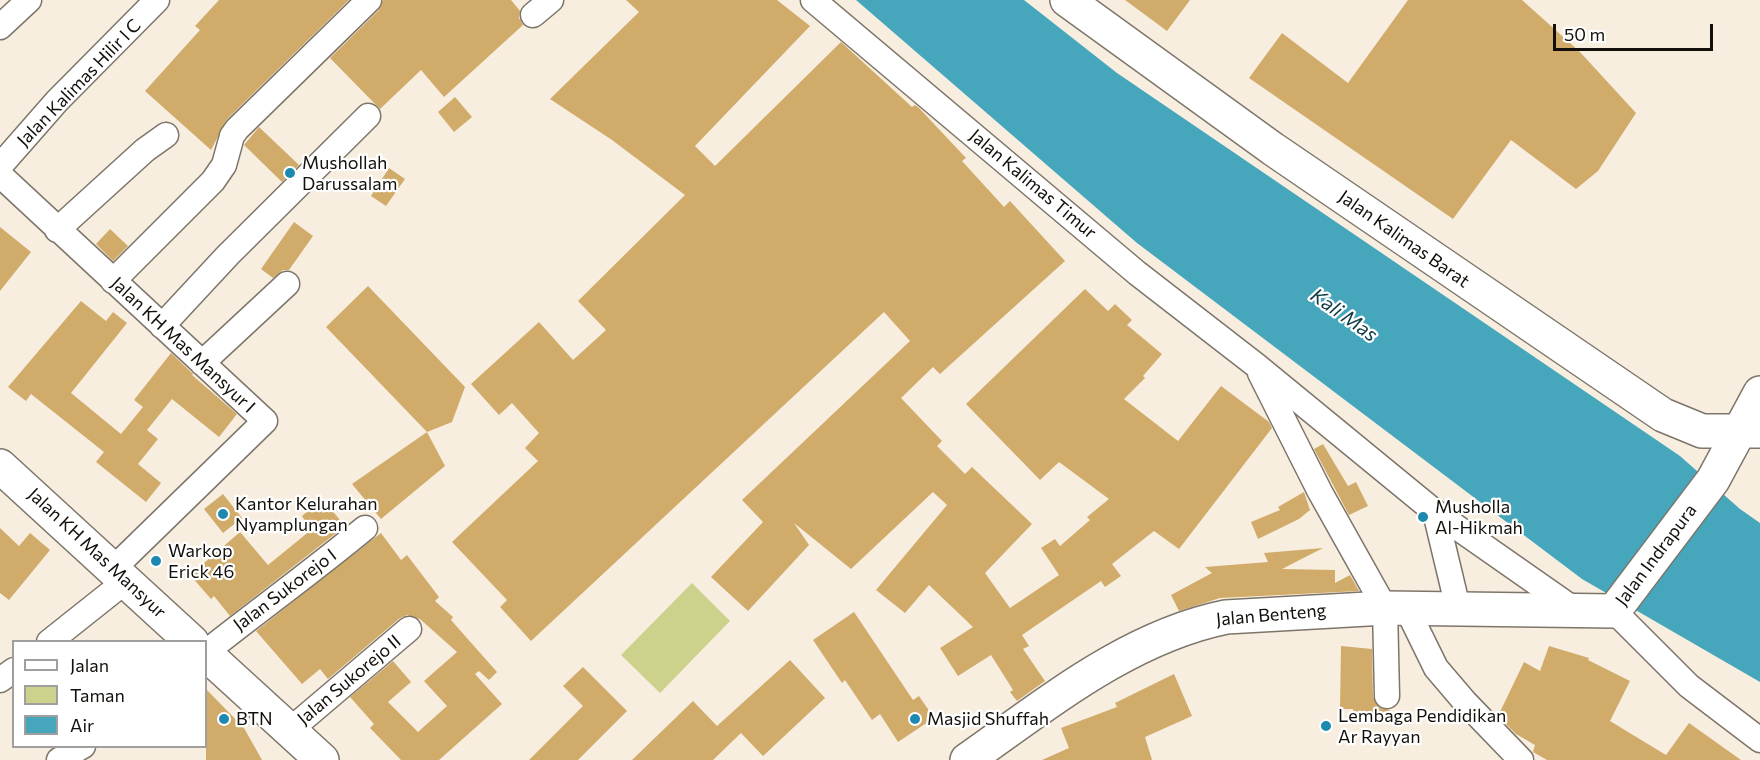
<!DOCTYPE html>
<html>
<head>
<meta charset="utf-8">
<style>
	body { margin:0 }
	#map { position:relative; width:1760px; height:760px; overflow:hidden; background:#f7eee0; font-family:Commissioner,sans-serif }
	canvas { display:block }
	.legend { position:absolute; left:12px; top:640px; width:195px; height:108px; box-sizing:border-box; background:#fff; border:2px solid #a19f9d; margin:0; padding:8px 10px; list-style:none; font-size:18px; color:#13100b }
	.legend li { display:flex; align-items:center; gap:12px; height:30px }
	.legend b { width:30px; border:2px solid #a19f9d }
	.scale { position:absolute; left:1553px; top:24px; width:160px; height:27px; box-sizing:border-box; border:3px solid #13100b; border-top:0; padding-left:8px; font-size:18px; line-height:21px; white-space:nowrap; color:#13100b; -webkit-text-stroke:4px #fff; paint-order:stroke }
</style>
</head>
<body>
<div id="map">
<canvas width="1760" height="760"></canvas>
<ul class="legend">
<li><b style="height:8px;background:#fff"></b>Jalan</li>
<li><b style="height:16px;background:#ccd28b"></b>Taman</li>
<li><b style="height:16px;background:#45a6bc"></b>Air</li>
</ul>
<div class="scale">50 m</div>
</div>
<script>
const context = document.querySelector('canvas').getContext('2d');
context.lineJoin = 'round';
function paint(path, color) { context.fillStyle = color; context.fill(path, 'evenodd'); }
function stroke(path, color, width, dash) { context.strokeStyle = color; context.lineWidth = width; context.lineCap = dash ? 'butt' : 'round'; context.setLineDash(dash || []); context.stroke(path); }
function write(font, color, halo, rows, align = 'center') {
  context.font = font + ' Commissioner,sans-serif'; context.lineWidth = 4.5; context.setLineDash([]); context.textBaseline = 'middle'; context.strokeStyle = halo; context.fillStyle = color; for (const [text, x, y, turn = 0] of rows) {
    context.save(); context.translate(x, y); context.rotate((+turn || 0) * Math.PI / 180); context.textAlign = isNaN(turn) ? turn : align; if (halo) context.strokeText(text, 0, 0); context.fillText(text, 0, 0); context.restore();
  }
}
const green = new Path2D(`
	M692 583 730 621 660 693 621 655Z`);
const water = new Path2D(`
	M856 0H1024L1117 73 1680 456 1740 509 1760 523V682L1582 579 1137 243Z`);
const building = new Path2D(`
	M219 0H349L227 119 211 150 145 91 200 30 195 26Z
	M383 0H511L520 11 519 18 523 25 444 97 421 70 380 109 330 58 379 10Z
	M626 0H777L810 26 695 146 715 166 841 42 912 107 915 105 919 108 966 158 962 161 1004 207 1010 201 1065 261 940 374 933 367 901 398 942 441 937 446 965 474 972 467 1032 524 985 573 1010 608 1059 575 1041 548 1055 539 1060 546 1090 520 1087 517 1109 499 1059 462 1040 480 966 404 1085 289 1108 311 1115 304 1132 320 1127 325 1162 354 1143 376 1145 378 1124 399 1178 441 1221 386 1269 422 1272 428 1179 549 1154 531 1112 564 1121 576 1105 587 1101 581 1022 635 1029 646 1023 649 1045 681 1017 701 1010 692 1013 690 991 655 958 676 940 648 973 627 929 585 905 613 876 590 947 505 933 492 851 569 794 523 809 545 748 611 711 577 763 522 742 500 910 341 884 312 531 641 500 607 507 600 452 542 538 461 525 448 539 433 512 403 499 415 471 384 539 322 573 360 606 330 578 301 685 195 612 140 550 99 639 12Z
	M1125 0H1190L1167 31Z
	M1408 0H1522L1580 52 1636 113 1598 171 1576 189 1511 140 1453 219 1249 78 1282 33 1348 83Z
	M455 97 472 117 454 132 438 112Z
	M259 127 299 165 282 182 244 145Z
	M389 168 405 179 386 206 371 196Z
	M294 222 313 236 289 270H283L273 278 261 269Z
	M0 227 31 252 0 291Z
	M110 229 128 246 113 261 96 244Z
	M368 286 465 387 452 422 427 432 326 327Z
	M81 301 106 321 113 312 127 323 71 393 121 434 143 407 134 400 171 353 193 374 192 375 237 414 219 437 172 399 147 430 158 439 138 464 161 483 146 502 96 462 104 452 31 394 26 401 8 387Z
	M427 432 445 466 381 519 352 484Z
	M1323 444 1348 486 1356 482 1368 506 1349 515 1314 449Z
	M1304 492 1310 510 1299 519 1258 539 1251 522 1280 510 1278 507Z
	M223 494 242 518 223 533 204 509Z
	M316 504 323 513 330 508 345 526 230 616 214 596 211 599 190 575 240 532 268 565 311 530 302 516Z
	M0 528 19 546 30 533 50 550 9 600 0 593Z
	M381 533 401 560 407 555 439 597 435 601 453 617 451 620 497 672 489 680 479 671 475 674 502 704 439 760H401L370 728 374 724 350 697 393 661 411 682 388 702 418 732 447 706 424 681 457 652 420 619 407 615 400 618 328 679 320 669 302 684 256 631Z
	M1323 548 1282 569 1335 570V583L1350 575 1359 591 1220 598 1179 611 1171 595 1212 573 1205 567 1268 562 1264 553Z
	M854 612 913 700 919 696 934 718 898 742 880 714 872 720 845 680 842 683 813 640Z
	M1341 646 1372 649 1373 697 1380 708 1390 710V719L1352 721 1353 709H1340Z
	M1549 646 1589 658 1588 660 1630 681 1610 721 1666 755 1689 723 1741 760H1547L1533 752 1535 745 1516 734 1498 716 1524 662 1540 671Z
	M790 660 825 698 763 756 741 733 713 760H632L693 701 717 726Z
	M583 667 627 711 578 760H529L583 706 563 686Z
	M1174 674 1192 716 1145 737 1152 760H1042L1069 748 1061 728 1117 707 1115 703Z
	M206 689 244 728 262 760H206Z`);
const street = new Path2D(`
	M813 0 1137 273 1257 366 1435 512 1578 612
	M533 15 551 0
	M0 27 29 0
	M0 166 57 101 157 0
	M0 175 265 421 114 568
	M57 230 145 150 166 135
	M113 281 213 181 224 165 232 136 237 129 369 0
	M162 326 228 255 368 116
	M202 363 287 284
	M1260 373 1320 492 1385 608 1387 696
	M1435 512 1458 608
	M1407 609 1436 668 1465 702 1521 760
	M1614 611 1689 686 1760 740
	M49 642 127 580
	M206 652C259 610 313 571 365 528
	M0 680 14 670
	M290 730 409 629
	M59 760 83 746`);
const secondary = new Path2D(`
	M1067 0 1273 149 1663 415 1702 431H1758
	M0 466 192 642
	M206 654 322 760
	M967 760C1047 704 1128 637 1226 617L1385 608 1614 611 1713 480 1760 393`);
const markers = [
	[290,173,6,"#1e89b0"],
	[223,514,6,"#1e89b0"],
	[1423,517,6,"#1e89b0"],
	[156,561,6,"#1e89b0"],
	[224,719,6,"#1e89b0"],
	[915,719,6,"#1e89b0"],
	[1326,726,6,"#1e89b0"]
];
const streetNames = [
	["Jalan Kalimas Hilir I C",79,83,-46],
	["Jalan Kalimas Timur",1033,184,40],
	["Jalan Kalimas Barat",1404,239,35],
	["Jalan KH Mas Mansyur I",183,345,43],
	["Jalan KH Mas Mansyur",97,553,43],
	["Jalan Indrapura",1656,555,-53],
	["Jalan Sukorejo I",285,590,-37],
	["Jalan Benteng",1271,615,-5],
	["Jalan Sukorejo II",349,680,-40]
];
const poiNames = [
	["Mushollah",302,163],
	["Darussalam",302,184],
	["Kantor Kelurahan",235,504],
	["Nyamplungan",235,525],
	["Musholla",1435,507],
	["Al-Hikmah",1435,528],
	["Warkop",168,551],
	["Erick 46",168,572],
	["Lembaga Pendidikan",1338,716],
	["Ar Rayyan",1338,737],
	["BTN",236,719],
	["Masjid Shuffah",927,719]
];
const waterNames = [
	["Kali Mas",1344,315,35]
];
paint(green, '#ccd28b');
paint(water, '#45a6bc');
paint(building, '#d1ab69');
stroke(street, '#7d7569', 27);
stroke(secondary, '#7d7569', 36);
stroke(street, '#fff', 24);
stroke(secondary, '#fff', 33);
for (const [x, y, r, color] of markers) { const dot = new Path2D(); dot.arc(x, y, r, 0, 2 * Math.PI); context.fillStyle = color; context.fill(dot); stroke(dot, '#fff', 2); }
write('18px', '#13100b', '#fff', streetNames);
write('18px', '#13100b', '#fff', poiNames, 'left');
write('italic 20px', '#0e3b45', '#fff', waterNames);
</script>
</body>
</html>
